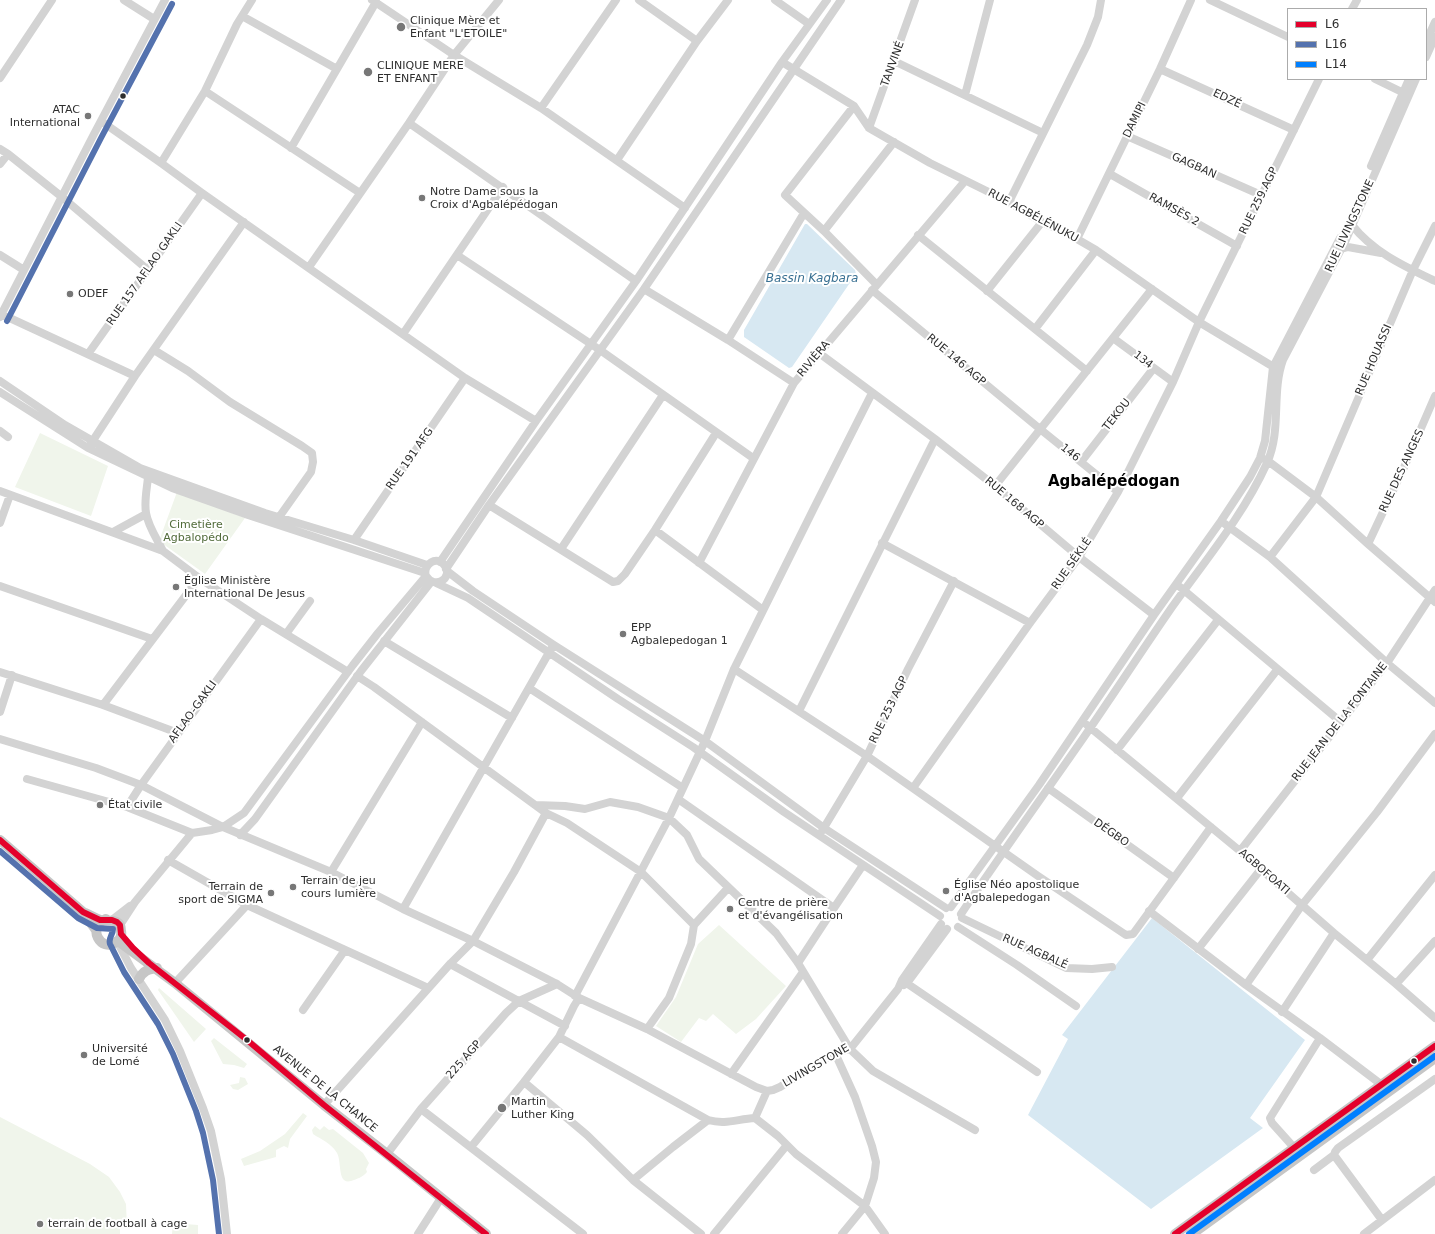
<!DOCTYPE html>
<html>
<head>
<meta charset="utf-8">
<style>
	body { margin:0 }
	#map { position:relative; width:1435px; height:1234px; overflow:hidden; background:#fff; font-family:"DejaVu Sans",sans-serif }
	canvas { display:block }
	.legend { position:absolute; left:1287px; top:8px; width:140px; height:72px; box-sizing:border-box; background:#fff; border:1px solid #ababab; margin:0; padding:5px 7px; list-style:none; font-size:12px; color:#2e2e2e }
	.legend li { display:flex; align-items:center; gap:8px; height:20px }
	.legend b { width:20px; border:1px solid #ababab }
</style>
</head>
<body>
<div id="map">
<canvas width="1435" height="1234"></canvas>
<ul class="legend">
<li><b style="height:5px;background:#e4002b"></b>L6</li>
<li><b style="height:5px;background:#5472ae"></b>L16</li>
<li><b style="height:5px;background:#007fff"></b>L14</li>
</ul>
</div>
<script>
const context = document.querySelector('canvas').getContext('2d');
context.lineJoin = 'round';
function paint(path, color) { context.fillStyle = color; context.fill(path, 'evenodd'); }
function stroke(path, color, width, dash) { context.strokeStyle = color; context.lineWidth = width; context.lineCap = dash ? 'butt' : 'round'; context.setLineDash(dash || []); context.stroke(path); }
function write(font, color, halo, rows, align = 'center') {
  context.font = font + ' "DejaVu Sans",sans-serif'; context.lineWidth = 4; context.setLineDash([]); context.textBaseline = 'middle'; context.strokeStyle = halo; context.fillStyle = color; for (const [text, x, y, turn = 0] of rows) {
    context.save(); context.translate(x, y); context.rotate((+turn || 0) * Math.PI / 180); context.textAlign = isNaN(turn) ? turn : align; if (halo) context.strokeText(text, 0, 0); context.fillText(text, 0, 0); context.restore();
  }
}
const green = new Path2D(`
	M40 433 108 466 91 516 15 487Z
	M177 492 245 518 205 574 159 541Z
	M719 925 786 986 756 1019 736 1034 713 1014 706 1021 699 1018 681 1042 656 1026 676 997 698 944Z
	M159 988 206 1029 194 1042 158 990Z
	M214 1038 247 1064 244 1068 234 1065 223 1064 211 1041Z
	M240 1077 245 1078 248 1084 238 1090 233 1089 230 1085 239 1083Z
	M303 1113 307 1116 290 1139 288 1148 284 1146 276 1150V1157L244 1166 241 1159 260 1151 285 1134Z
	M0 1117 90 1164 109 1177 120 1192 126 1204 127 1228H120V1234H0Z
	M315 1126 320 1130 324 1126 329 1130 333 1129 363 1153 369 1163 366 1169 367 1172C363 1177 357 1179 351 1181 337 1185 342 1162 337 1153 331 1143 322 1140 313 1134L312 1130Z
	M173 1223 198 1225V1234H172Z`);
const water = new Path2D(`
	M805 224H807L855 270 856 274 792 367 789 368 744 337V330Z
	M1152 918 1305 1040 1250 1118 1263 1128 1151 1209 1028 1115 1068 1039 1062 1035Z`);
const minor = new Path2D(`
	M124 0 154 19
	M372 0 454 55 541 108 685 208
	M639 0 697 41
	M775 0 809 24
	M1210 0 1288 37
	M1352 9 1357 0
	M242 16 337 69
	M1426 42 1435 22
	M1426 57 1435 37
	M894 61 1043 133
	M782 62 854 106 869 128 930 163 1009 202 1042 222 1077 239 1096 250 1199 322 1277 369
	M1160 69 1294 130
	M0 78 52 0
	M1375 79 1408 95
	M205 91 360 193
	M965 95 990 0
	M854 106 785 195 824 231 877 285
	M541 108 616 0
	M101 121 161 163 202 193 465 378 536 421
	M409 123 636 281
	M869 128 915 0
	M1127 136 1261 195
	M291 148 376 2
	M0 149 8 154 62 197 148 270
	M617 160 697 41 728 0
	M161 163 205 91 237 24 252 0
	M0 164 8 154
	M1371 166 1409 79
	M1110 174 1237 246
	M1009 202 1087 45 1098 17 1101 0
	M1352 225C1373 252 1404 266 1435 281
	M824 231 894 142
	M918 235 1087 371
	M1077 239 1160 69 1191 0
	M1341 249 1348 247 1381 253
	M0 255 24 270
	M457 255 600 350 753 458
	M309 267 409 123 454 55 499 0
	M644 289 728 340 794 383
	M872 290 1040 429 1118 492
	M987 291 1042 222
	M1 314 135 376
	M0 317 94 134 165 0
	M1035 329 1096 250
	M403 334 503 187
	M1113 338 1173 382
	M728 340 804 213
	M154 350 188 371 230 402 302 446 312 453 313 462 311 472 277 520
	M819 353 935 439 995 486 1079 557 1154 615
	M88 354 202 193
	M0 381 65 425 140 468 265 513 354 540 427 565
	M0 392 88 448 172 488 248 515 425 573
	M0 431 8 437
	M90 445 135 376 244 222
	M1264 459 1268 461 1316 497 1368 544 1435 602
	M1081 462 1153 369
	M148 477C147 489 144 501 146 513 148 526 157 539 163 551
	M995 486 1152 289
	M0 491 163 551 199 578 261 619 348 672
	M489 505 613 582 618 581 625 574 655 530 716 433
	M0 523 10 495
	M1225 524 1270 557 1387 663 1435 703
	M655 530 763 610
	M113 532 146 514
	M354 540 465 378
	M882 543 1030 623
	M1368 544 1406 463 1435 396
	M561 549 663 395
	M1270 557 1316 497 1413 270 1435 226
	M440 562 536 421 636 281 782 62 827 0
	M699 563 794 383 965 181
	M446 569 489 505 644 289 841 0
	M447 571 473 591 554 645 705 741 824 828 946 908
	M436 583 468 598 618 699 693 747 784 812 940 916
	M0 586 152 639
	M1180 587 1341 722
	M286 634 310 601
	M384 641 512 718
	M734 669 867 756 1038 876 1126 935 1133 934 1211 827
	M0 672 103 705 178 733
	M357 676 374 687 546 813 567 823 641 872 694 925
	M529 688 683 788
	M103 705 199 578
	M799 711 935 439
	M0 712 12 675
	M1087 725 1240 851 1334 933 1396 984 1435 1018
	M0 739 96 768 141 785 223 827 331 872 403 909 473 941 557 984 579 998 647 1029 756 1087 767 1091 773 1090 780 1087 835 1053 850 1049 898 989 902 980 941 924
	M1117 750 1218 620
	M27 779 127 807 192 833
	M913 788 1030 623 1079 557 1118 492 1173 382 1199 322 1319 79
	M1048 788 1174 878
	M1177 798 1277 670
	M678 799 834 908
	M535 805 565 806 585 809 610 802 638 807 669 818 687 835 699 859 776 933 798 963 850 1049 873 1071 975 1130
	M127 807 141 785 261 619
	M822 831 867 756 908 669 954 581
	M240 835 255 819 361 671 431 582
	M1240 851 1387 663 1435 590
	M168 860 247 905 428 988
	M331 872 422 722
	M951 907 1039 785 1154 615 1221 521 1250 477 1260 458 1265 441 1273 367 1340 238
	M403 909 551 649
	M1149 911 1246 985 1320 1038 1382 1085
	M961 914C1001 854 1043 796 1084 737 1113 695 1141 652 1170 610 1204 562 1243 516 1267 463 1282 430 1271 393 1283 360L1345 242 1416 79
	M962 918 1066 968 1092 969 1112 967
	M112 920 130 906
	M120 925 135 902 192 833 212 830 223 827 244 813 353 665 378 633 426 576C422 565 437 554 445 566 453 578 435 590 426 576
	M958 927 1017 965 1076 1006
	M117 941 131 968 165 1020 180 1051 203 1108 211 1131 221 1179 227 1234
	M1198 949 1261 869
	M1367 960 1435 875
	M798 963 834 908 863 865
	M450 964 565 1026
	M902 980 1037 1072
	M175 983 247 905
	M1396 984 1435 941
	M904 985 907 983 947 929
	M1246 985 1302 905 1377 812 1435 734
	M575 996 669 818 705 741 734 669 814 508 872 393
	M303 1010 345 950
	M1282 1012 1334 933
	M647 1029 669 998 691 944 694 925 728 888
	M559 1037 708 1120C726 1125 737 1119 755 1118L778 1136 796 1154 865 1206 885 1234
	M835 1053 855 1097 872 1146 876 1162 874 1178 865 1206 842 1234
	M731 1074 803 972
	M524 1082 587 1135 633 1180 701 1234
	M324 1105 450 964 473 941 514 872 546 813
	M421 1109 583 1234
	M755 1118 767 1091
	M471 1147 524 1082 559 1037 574 1006 579 998
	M1298 1152 1272 1123 1270 1118 1320 1038
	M387 1154 421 1109 506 1013 519 1001 557 984
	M1314 1170 1334 1155
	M633 1180 673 1147 708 1120
	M1382 1220 1334 1155 1335 1152 1338 1148 1435 1079
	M418 1234 441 1198
	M714 1234 787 1145
	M1364 1234 1435 1180`);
const major = new Path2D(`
	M0 840 83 912 96 930
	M85 913C90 915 95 918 100 920 108 922 121 917 121 931 122 936 120 940 116 942 101 953 86 927 106 919
	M118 941 175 983 324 1105 387 1154 486 1234
	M139 979C143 971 148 969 157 968
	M1175 1234 1435 1046
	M1192 1234 1435 1058`);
const bus1 = new Path2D(`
	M0 840 83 912 100 920H112L117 922 120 925 121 934
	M121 934 133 948 149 963 247 1040 324 1105 486 1234
	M1175 1234 1435 1046`);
const bus2 = new Path2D(`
	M7 321 101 138 172 4
	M0 851 78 918 97 928 113 929C113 935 108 938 110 944L124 972 158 1024 173 1054 196 1111 203 1133 213 1180 219 1234`);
const bus3 = new Path2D(`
	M1189 1234 1435 1056`);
const markers = [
	[401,27,5,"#777"],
	[368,72,5,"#777"],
	[123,96,3.5,"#2e2e2e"],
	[88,116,4,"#777"],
	[422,198,4,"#777"],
	[70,294,4,"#777"],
	[176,587,4,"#777"],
	[623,634,4,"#777"],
	[100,805,4,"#777"],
	[293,887,4,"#777"],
	[946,891,4,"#777"],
	[271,893,4,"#777"],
	[730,909,4,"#777"],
	[247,1040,3.5,"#2e2e2e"],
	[84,1055,4,"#777"],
	[1414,1061,3.5,"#2e2e2e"],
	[502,1108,5,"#777"],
	[40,1224,4,"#777"]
];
const poiNames = [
	["Clinique Mère et",410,21],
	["Enfant \"L'ETOILE\"",410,34],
	["CLINIQUE MERE",377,66],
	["ET ENFANT",377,79],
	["ATAC",80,110,"right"],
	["International",80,123,"right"],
	["Notre Dame sous la",430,192],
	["Croix d'Agbalépédogan",430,205],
	["ODEF",78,294],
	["Église Ministère",184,581],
	["International De Jesus",184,594],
	["EPP",631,628],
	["Agbalepedogan 1",631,641],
	["État civile",108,805],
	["Terrain de jeu",301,881],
	["cours lumière",301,894],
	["Église Néo apostolique",954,885],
	["d'Agbalepedogan",954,898],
	["Terrain de",263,887,"right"],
	["sport de SIGMA",263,900,"right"],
	["Centre de prière",738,903],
	["et d'évangélisation",738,916],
	["Université",92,1049],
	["de Lomé",92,1062],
	["Martin",511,1102],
	["Luther King",511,1115],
	["terrain de football à cage",48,1224]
];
const streetNames = [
	["TANVINÉ",893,64,-70],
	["EDZÉ",1227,99,25],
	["DAMIPI",1135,120,-64],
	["GAGBAN",1194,166,24],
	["RUE 259.AGP",1259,201,-64],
	["RAMSÈS 2",1174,210,29],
	["RUE AGBÉLÉNUKU",1033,216,28],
	["RUE LIVINGSTONE",1350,226,-65],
	["RUE 157 AFLAO GAKLI",145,274,-55],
	["RIVIÈRA",814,359,-50],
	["RUE 146 AGP",956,360,40],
	["134",1143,360,37],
	["RUE HOUASSI",1374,360,-67],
	["TEKOU",1117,415,-52],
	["146",1070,453,38],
	["RUE 191 AFG",410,459,-55],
	["RUE DES ANGES",1402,471,-65],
	["RUE 168 AGP",1014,503,40],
	["RUE SÉKLÉ",1072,564,-55],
	["RUE 253 AGP",889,710,-64],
	["AFLAO-GAKLI",193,712,-54],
	["RUE JEAN DE LA FONTAINE",1340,722,-52],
	["DÉGBO",1111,833,35],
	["AGBOFOATI",1264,872,41],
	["RUE AGBALÉ",1035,952,24],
	["225 AGP",464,1060,-49],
	["LIVINGSTONE",816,1066,-30],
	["AVENUE DE LA CHANCE",325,1089,39]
];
const parkNames = [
	["Cimetière",196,525],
	["Agbalopédo",196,538]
];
const waterNames = [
	["Bassin Kagbara",812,279]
];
const districtNames = [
	["Agbalépédogan",1114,482]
];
paint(green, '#f0f5eb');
paint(water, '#d7e8f2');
stroke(minor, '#d3d3d3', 8);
stroke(major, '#c6c6c6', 10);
stroke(bus1, '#e4002b', 6);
stroke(bus2, '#5472ae', 6);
stroke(bus3, '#007fff', 6);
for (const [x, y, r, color] of markers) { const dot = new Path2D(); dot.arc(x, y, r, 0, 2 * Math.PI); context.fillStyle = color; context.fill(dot); stroke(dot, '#fff', 1.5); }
write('11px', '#2e2e2e', '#fff', poiNames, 'left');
write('11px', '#2e2e2e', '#fff', streetNames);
write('11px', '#516b3a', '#fff', parkNames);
write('italic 12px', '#397092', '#fff', waterNames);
write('bold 15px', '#000', '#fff', districtNames);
</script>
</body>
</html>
